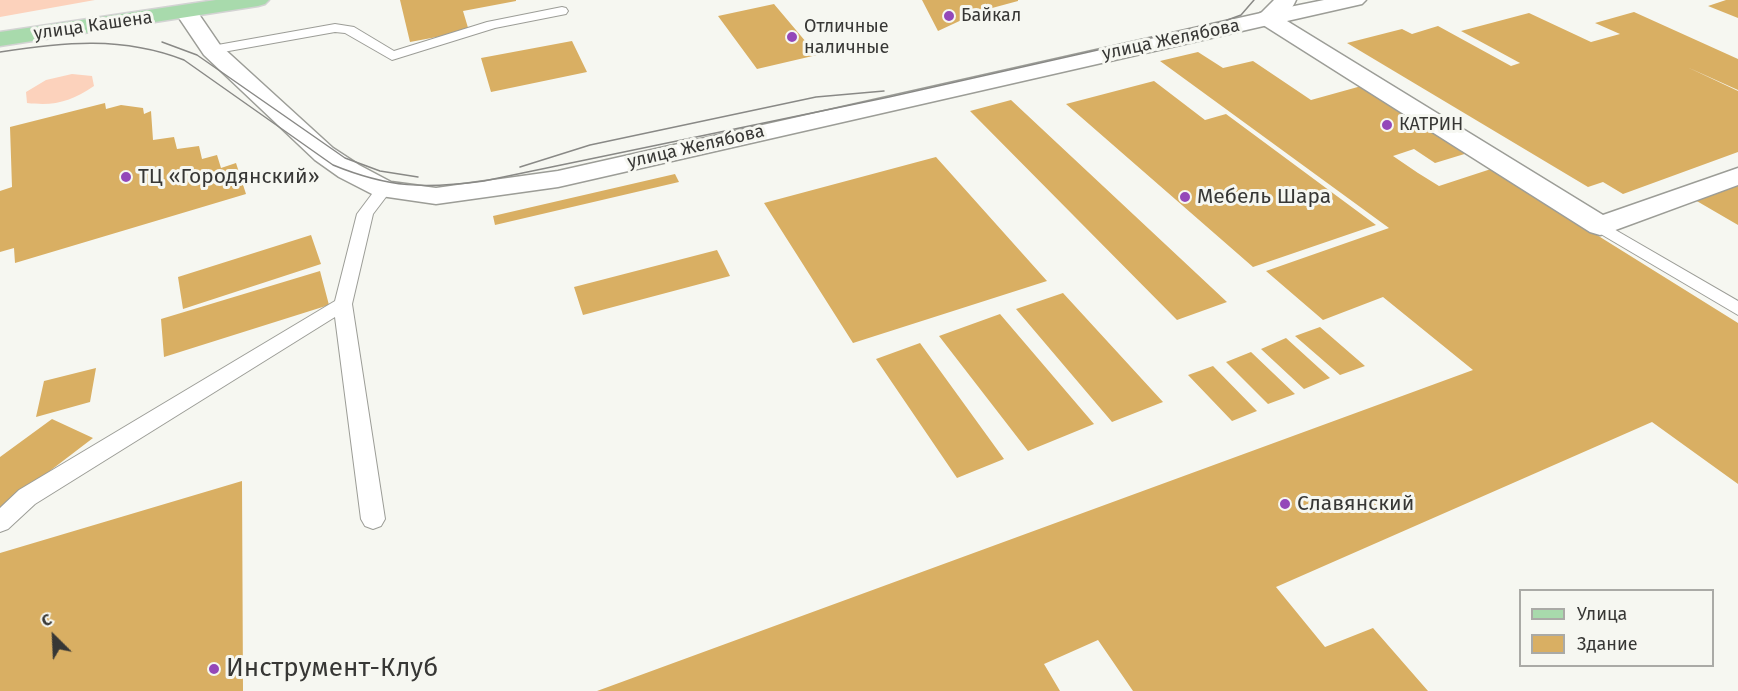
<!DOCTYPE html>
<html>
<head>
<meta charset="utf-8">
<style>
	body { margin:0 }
	#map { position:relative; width:1738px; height:691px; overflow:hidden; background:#f6f7f1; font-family:"Fira Sans",sans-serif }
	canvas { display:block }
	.legend { position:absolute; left:1519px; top:589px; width:195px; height:78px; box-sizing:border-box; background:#f6f7f1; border:2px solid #aaaaa6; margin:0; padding:8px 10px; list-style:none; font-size:18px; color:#373735 }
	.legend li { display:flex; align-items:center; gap:12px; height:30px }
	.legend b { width:30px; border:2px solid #aaaaa6 }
	.north { position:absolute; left:24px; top:607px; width:60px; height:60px; -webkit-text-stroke:4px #f6f7f1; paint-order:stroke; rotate:336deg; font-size:16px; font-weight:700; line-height:24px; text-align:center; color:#373735 }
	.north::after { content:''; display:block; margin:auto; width:21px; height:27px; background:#373735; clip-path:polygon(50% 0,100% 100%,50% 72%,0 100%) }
</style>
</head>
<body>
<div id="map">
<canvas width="1738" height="691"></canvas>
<ul class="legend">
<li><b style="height:8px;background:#a8daac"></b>Улица</li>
<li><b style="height:16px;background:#d9af63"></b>Здание</li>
</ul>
<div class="north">С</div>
</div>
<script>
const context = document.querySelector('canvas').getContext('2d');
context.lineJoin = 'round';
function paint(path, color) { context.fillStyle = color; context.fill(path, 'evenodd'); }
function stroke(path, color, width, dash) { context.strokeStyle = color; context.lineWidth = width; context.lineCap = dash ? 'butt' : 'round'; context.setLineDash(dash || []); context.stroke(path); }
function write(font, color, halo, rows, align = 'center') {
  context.font = font + ' "Fira Sans",sans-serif'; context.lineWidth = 6; context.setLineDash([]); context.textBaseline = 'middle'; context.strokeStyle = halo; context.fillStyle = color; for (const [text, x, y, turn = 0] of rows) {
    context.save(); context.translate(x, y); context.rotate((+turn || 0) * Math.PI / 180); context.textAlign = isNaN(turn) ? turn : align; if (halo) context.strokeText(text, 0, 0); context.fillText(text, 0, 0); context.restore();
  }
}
const green = new Path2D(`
	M0 0H95L0 17Z
	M72 74 92 76 94 86C70 102 55 106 27 103L26 92 46 80Z`);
const building = new Path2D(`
	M400 0H516V1L463 11 469 31 410 42Z
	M922 0H1018V1L981 11 938 31Z
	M1726 0H1738V18L1708 6Z
	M774 4 817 55 757 69 718 16Z
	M1634 12 1738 59V90L1687 67 1738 91V152L1623 194 1603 182 1588 187 1347 43 1402 29 1412 34 1438 26 1511 66 1520 63 1461 31 1529 13 1591 42 1620 34 1595 23Z
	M572 41 587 72 491 92 481 58Z
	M1198 52 1223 68 1253 61 1311 100 1365 85 1471 152 1435 163 1414 149 1393 156 1418 173 1439 186 1491 169 1738 323V484L1652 422 1276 587 1325 647 1373 628 1428 691H1133L1098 640 1044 664 1060 691H597L1473 370 1383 297 1323 320 1266 271 1389 228 1160 61Z
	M1154 81 1205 120 1226 114 1376 225 1253 267 1066 104Z
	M1011 100 1227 302 1177 320 970 111Z
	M105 103 106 109 121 105 143 108 144 114 151 111 153 140 174 137 177 149 199 146 202 159 217 155 221 168 236 163 246 194 15 263 14 248 0 252V191L12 187 10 127Z
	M936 157 1047 281 853 343 764 203Z
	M675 174 679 182 495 225 493 216Z
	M1738 185V225L1695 200Z
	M311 235 321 264 183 309 178 277Z
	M717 250 730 276 583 315 574 287Z
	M320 271 329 305 164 357 161 319Z
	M1063 293 1163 402 1112 422 1016 309Z
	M1000 314 1094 424 1028 451 939 336Z
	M1320 327 1365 366 1340 375 1295 336Z
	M1286 338 1330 378 1304 389 1261 349Z
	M920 343 1004 459 957 478 876 359Z
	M1251 352 1295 394 1268 404 1226 362Z
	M1213 366 1257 411 1232 421 1188 375Z
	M96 368 90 402 36 417 44 381Z
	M52 419 93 438 0 509V457Z
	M242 481 243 691H0V553Z`);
const lane = new Path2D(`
	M562 7 566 8 568 11 566 14 495 28 392 60 345 33 335 32 212 54 205 50 212 46 335 24 354 27 394 51 487 22Z
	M384 184 392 189 373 214 352 304 385 519 381 526 373 529 365 526 361 519 335 317 35 504 8 529 0 532V508L19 490 335 301 357 214 378 186Z
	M1600 221 1738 301V315L1594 230 1591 226 1594 222Z`);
const street = new Path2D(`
	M1324 0H1366L1362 4 1287 21 1603 215 1738 168V185L1610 232 1600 235 1590 232 1260 23 1257 18 1260 13Z`);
const secondary = new Path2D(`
	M1274 0H1296C1291 12 1281 21 1268 25L558 187 436 204 374 195 339 177 315 160 204 55 175 12 178 7 186 6 194 7 220 45 333 148 359 165 391 182 436 188 558 171 1261 13Z`);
const primary = new Path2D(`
	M216 0H269L265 4 258 6 0 46V32Z`);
const tram = new Path2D(`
	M162 42 197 55 345 158 380 171 418 177
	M0 52C63 42 123 36 184 60L333 165C389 188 425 189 484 181L889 97 1222 22 1241 15 1254 0
	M520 167 590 145 816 97 884 91`);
const markers = [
	[949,16,6,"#9448b9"],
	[792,37,6,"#9448b9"],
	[1387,125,6,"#9448b9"],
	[126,177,6,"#9448b9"],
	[1185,197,6,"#9448b9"],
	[1285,504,6,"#9448b9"],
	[214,669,6,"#9448b9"]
];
const farPoinames = [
	["Байкал",961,16],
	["Отличные",804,27],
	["наличные",804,48],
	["КАТРИН",1399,125]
];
const farStreetnames = [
	["улица Кашена",93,26,-8],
	["улица Желябова",1171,40,-12],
	["улица Желябова",696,147,-13]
];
const poiNames = [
	["ТЦ «Городянский»",138,177],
	["Мебель Шара",1197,197],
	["Славянский",1297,504]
];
const nearPoinames = [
	["Инструмент-Клуб",226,669]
];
paint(green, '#fcd2bc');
paint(building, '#d9af63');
stroke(lane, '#9c9d97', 2);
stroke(street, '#9c9d97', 3);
stroke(secondary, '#9c9d97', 3);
stroke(primary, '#d3d3d3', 3);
paint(lane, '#fff');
paint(street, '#fff');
paint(secondary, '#fff');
paint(primary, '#a8daac');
stroke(tram, '#898986', 1.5);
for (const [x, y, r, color] of markers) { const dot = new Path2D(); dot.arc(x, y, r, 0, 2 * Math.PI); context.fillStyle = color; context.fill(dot); stroke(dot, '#f6f7f1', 2); }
write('18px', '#373735', '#f6f7f1', farPoinames, 'left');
write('18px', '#373735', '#f6f7f1', farStreetnames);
write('21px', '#373735', '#f6f7f1', poiNames, 'left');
write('26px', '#373735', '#f6f7f1', nearPoinames, 'left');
</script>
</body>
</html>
